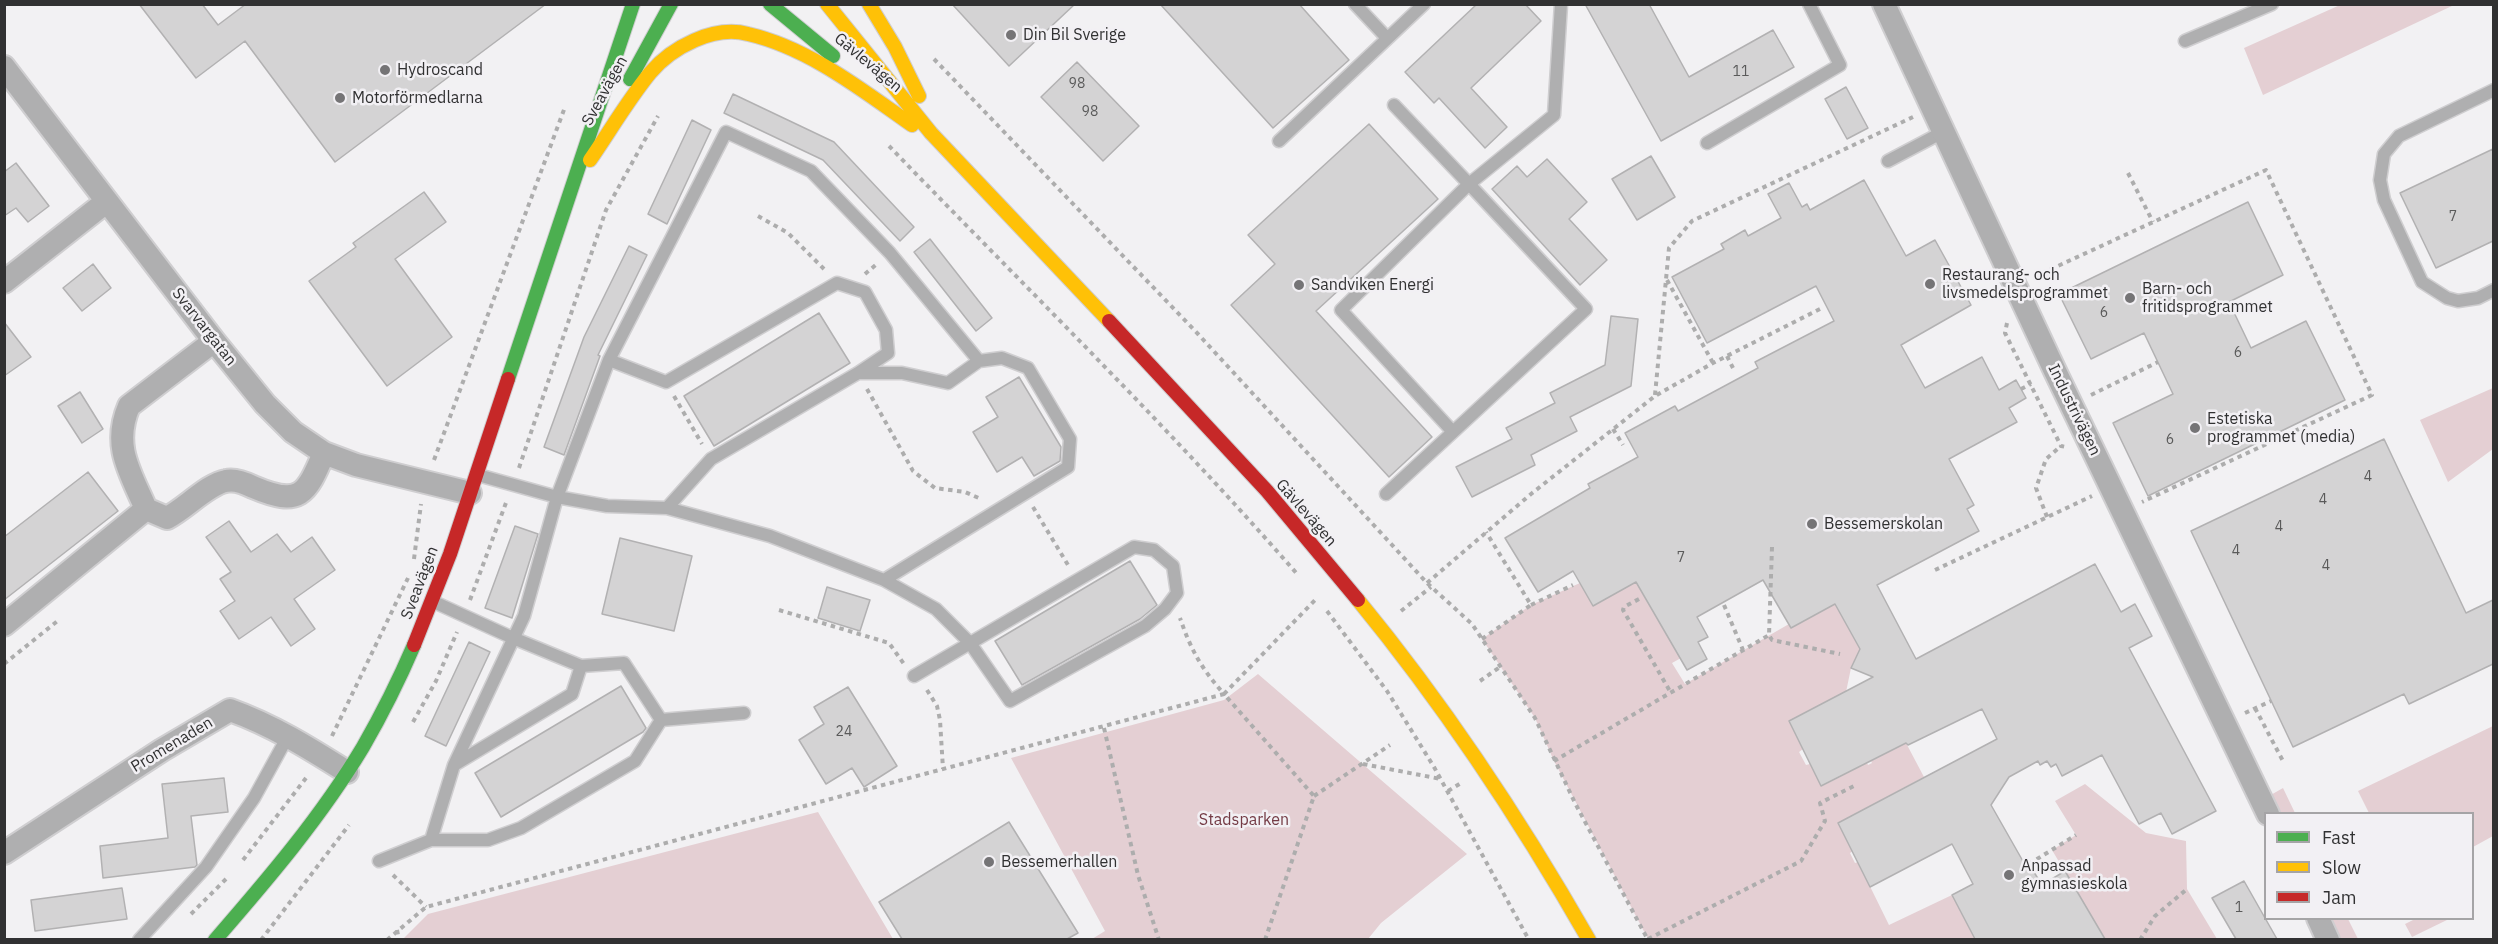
<!DOCTYPE html>
<html>
<head>
<meta charset="utf-8">
<style>
	body { margin:0 }
	#map { position:relative; width:2498px; height:944px; overflow:hidden; background:#f2f1f3; font-family:"IBM Plex Sans",sans-serif }
	canvas { display:block }
	.frame { position:absolute; inset:0; border:6px solid #313132; pointer-events:none }
	.legend { position:absolute; left:2264px; top:812px; width:210px; height:108px; box-sizing:border-box; background:#f2f0f4; border:2px solid #a5a4a6; margin:0; padding:8px 10px; list-style:none; font-size:18px; color:#313132 }
	.legend li { display:flex; align-items:center; gap:12px; height:30px }
	.legend b { width:30px; border:2px solid #a5a4a6 }
</style>
</head>
<body>
<div id="map">
<canvas width="2498" height="944"></canvas>
<div class="frame"></div>
<ul class="legend">
<li><b style="height:8px;background:#4caf50"></b>Fast</li>
<li><b style="height:8px;background:#ffc107"></b>Slow</li>
<li><b style="height:8px;background:#c62828"></b>Jam</li>
</ul>
</div>
<script>
const context = document.querySelector('canvas').getContext('2d');
context.lineJoin = 'round';
function paint(path, color) { context.fillStyle = color; context.fill(path, 'evenodd'); }
function stroke(path, color, width, dash) { context.strokeStyle = color; context.lineWidth = width; context.lineCap = dash ? 'butt' : 'round'; context.setLineDash(dash || []); context.stroke(path); }
function write(font, color, halo, rows, align = 'center') {
  context.font = font + ' "IBM Plex Sans",sans-serif'; context.lineWidth = 5; context.setLineDash([]); context.textBaseline = 'middle'; context.strokeStyle = halo; context.fillStyle = color; for (const [text, x, y, turn = 0] of rows) {
    context.save(); context.translate(x, y); context.rotate((+turn || 0) * Math.PI / 180); context.textAlign = isNaN(turn) ? turn : align; if (halo) context.strokeText(text, 0, 0); context.fillText(text, 0, 0); context.restore();
  }
}
const green = new Path2D(`
	M2340 5H2454L2263 95 2244 48Z
	M2493 388V449L2448 482 2420 420Z
	M1636 582 1681 658 1672 663 1685 684 1789 624 1835 604 1861 651 1851 668 1846 692 1803 749 1799 752 1806 765 1810 764 1822 786 1867 763 1868 765 1872 763 1871 761 1906 743 1924 777 1838 823 1853 851 1850 853 1855 863 1858 862 1889 925 1952 895 1975 939H1648L1554 761 1535 718 1482 639 1531 605 1580 583 1593 606Z
	M1258 674 1467 854 1381 923 1368 939H1092L1105 931 1011 758 1224 700Z
	M2493 726V836L2473 847 2472 814 2369 813 2358 791Z
	M2085 784 2146 833 2186 841 2187 889 2217 939H2105L2052 850 2076 835 2055 801Z
	M2283 788 2295 813H2268L2262 800Z
	M818 812 893 939H403L428 914Z
	M2318 919H2348L2358 939H2328Z
	M2415 919V918L2449 919 2412 937 2405 924Z`);
const building = new Path2D(`
	M139 4H202L218 25 246 4H546L335 162 245 41 196 78Z
	M952 4H1075L1009 66Z
	M1160 4H1299L1349 60 1273 128Z
	M1477 4H1525L1541 21 1471 88 1507 127 1485 148 1439 98 1434 103 1405 72Z
	M1585 4H1649L1689 77 1773 30 1794 67 1661 141Z
	M1077 62 1139 126 1103 161 1041 97Z
	M1846 87 1868 128 1847 139 1825 99Z
	M733 94 834 142 914 227 900 241 823 160 724 113Z
	M692 120 711 130 667 224 648 214Z
	M1369 124 1438 199 1316 311 1432 437 1389 477 1231 305 1275 264 1248 235Z
	M2493 149V241L2436 268 2400 193Z
	M1651 156 1675 197 1637 220 1612 179Z
	M1547 159 1587 202 1569 219 1607 260 1580 285 1492 189 1517 166 1527 177Z
	M16 163 49 206 28 222 16 208 4 216V172Z
	M1864 180 1906 256 1935 240 1971 305 1901 345 1925 388 1982 357 1999 390 2016 380 2026 398 2009 408 2017 422 1949 459 1974 505 1967 509 1979 531 1877 585 1916 659 2095 564 2121 612 2135 604 2152 636 2129 648 2216 811 2172 834 2161 813 2139 824 2102 755 2062 776 2056 764 2051 767 2047 761 2040 765 2038 761 2009 777 1991 805 2024 863 2027 861 2042 885 2065 871 2105 939H1975L1952 895 1973 884 1952 844 1870 887 1838 823 1997 739 1982 709 1908 745 1906 743 1821 786 1789 721 1873 677 1851 668 1860 649 1835 604 1791 628 1763 580 1697 617 1708 637 1698 642 1707 659 1687 670 1636 582 1593 606 1573 571 1538 592 1505 538 1590 488 1588 484 1638 457 1625 433 1675 406 1678 411 1758 368 1755 362 1834 321 1816 286 1707 343 1672 277 1724 249 1721 244 1745 230 1748 236 1781 218 1768 194 1789 183 1802 207 1807 204 1810 210Z
	M424 192 446 222 395 259 452 337 387 386 309 281 356 247 353 243Z
	M2248 202 2283 275 2229 302 2251 348 2306 321 2345 400 2148 496 2113 423 2173 394 2144 333 2091 359 2059 294Z
	M930 239 992 318 976 331 914 252Z
	M629 246 647 255 598 355 600 356 564 455 544 447 584 337Z
	M93 264 111 288 82 311 63 288Z
	M819 313 850 363 714 446 684 396Z
	M1611 316 1638 319 1631 386 1570 417 1577 431 1531 455 1535 465 1472 497 1456 467 1512 439 1506 428 1555 403 1550 393 1605 365Z
	M4 322 31 357 4 376Z
	M1019 377 1061 447 1060 461 1034 476 1022 457 997 472 973 432 998 417 986 397Z
	M80 392 103 429 82 443 58 406Z
	M2384 439 2466 613 2493 600V664L2409 704 2404 694 2293 747 2191 531Z
	M88 472 118 511 4 600V537Z
	M229 521 251 552 277 534 291 552 312 537 335 570 294 599 315 629 291 646 271 617 239 639 220 611 235 601 220 579 231 572 206 537Z
	M515 526 538 534 512 618 485 608Z
	M620 538 692 556 674 631 602 614Z
	M1130 561 1157 605 1140 619 1022 685 995 641Z
	M827 587 870 600 860 631 818 618Z
	M469 642 490 652 446 746 425 736Z
	M621 686 646 728 643 732 501 817 475 773Z
	M848 687 897 766 864 787 852 768 826 784 799 740 824 724 814 707Z
	M224 778 228 812 191 816 197 865 195 867 103 878 100 846 168 838 162 784Z
	M1009 822 1078 933 1067 939H902L879 902Z
	M2244 881 2265 918 2277 939H2236L2212 898Z
	M122 888 127 919 35 931 31 900Z`);
const path = new Path2D(`
	M934 59 1198 334 1427 583 1472 624 1535 718 1575 803 1648 940
	M889 146C1026 288 1168 426 1298 575
	M2128 173 2153 222
	M758 216 788 233 824 269
	M865 274 878 263
	M2034 277 2266 170 2372 395 2142 502
	M1667 280 1713 363
	M2007 323 2005 333 2061 446 2066 447
	M1727 356 1733 368
	M867 389 913 471 935 488 965 492 981 499
	M2021 389 2031 384
	M1655 395 1669 248 1692 221 1913 117
	M2091 395 2158 362
	M674 396 702 444
	M1613 429 1623 445
	M434 460 565 107
	M519 468 606 210 658 116
	M1033 507 1068 565
	M2047 517 2036 488 2046 459 2061 446
	M1772 547 1769 635 1772 640 1840 654
	M414 559 421 504
	M1935 570 2092 496
	M1427 583 1531 494 1655 396 1713 363 1822 308
	M1639 599 1624 607 1623 610 1671 693
	M470 600 507 500
	M1531 605 1573 585
	M1724 605 1743 650
	M779 610 889 643 904 664
	M1327 611 1387 691 1434 767 1529 940
	M1401 611 1431 587
	M1482 639 1531 605 1486 532
	M4 664 60 619
	M1480 681 1500 667
	M927 690 937 706 940 720 943 769
	M2255 708 2284 763
	M2245 713 2271 701
	M413 722 436 681 457 632
	M1104 728 1138 875 1159 940
	M332 736 408 578
	M1554 761 1769 635
	M1363 764 1441 779
	M1448 791 1461 783
	M1314 796 1390 745
	M243 860 306 778
	M2029 864 2076 835
	M393 875 426 907
	M191 914 228 877
	M397 930 399 940
	M1648 939 1801 861 1825 821 1820 803 1854 786
	M261 940 349 825
	M387 940 426 907 1224 694C1201 668 1191 650 1180 618
	M1265 940 1314 796 1224 694 1317 598
	M2140 940 2155 916 2187 889`);
const lane = new Path2D(`
	M1355 4 1387 38
	M2185 41 2272 4
	M2494 90 2399 136 2384 154 2380 180 2384 200 2422 282 2447 298 2458 301 2478 298 2494 290
	M1394 105 1469 184 1554 115 1561 4
	M1279 141 1424 4
	M1707 143 1840 65 1809 4
	M1888 161 1943 132
	M609 360 666 382 837 283 865 292 886 330 888 353 858 373
	M478 475 557 497 607 506 667 508 770 536 884 580 936 609 970 643 1010 701 1145 626 1165 609 1177 593 1173 566 1154 550 1134 547 914 676
	M1386 494 1586 309 1469 184 1341 310 1453 432
	M667 508 711 459 858 373H902L948 383 979 361 1002 358 1028 368 1070 439 1068 467 884 580
	M434 602 513 638 581 666 624 663 661 720 744 713
	M581 666 572 694 454 765 524 616 557 497 609 360 726 132 811 171 890 253 979 361
	M431 840 454 765
	M379 861 431 840H488L521 828 635 761 661 720
	M139 940 206 867 254 798 288 736`);
const street = new Path2D(`
	M1884 4 2055 371 2268 814
	M4 67 214 341 265 404 293 432 324 453 356 465 470 493
	M4 282 106 202
	M146 509C130 472 112 446 129 406L214 341
	M4 625 146 509 167 518C185 509 208 484 226 481 234 479 245 483 253 487 300 507 306 495 324 453
	M4 853 162 750 230 710C272 725 309 748 347 772
	M2318 918 2328 940`);
const fast = new Path2D(`
	M770 4 833 56
	M630 79 671 4
	M508 379 633 4
	M215 940C268 879 321 817 363 747 382 714 399 680 414 645`);
const slow = new Path2D(`
	M827 4 931 133 1109 321
	M869 4 895 47 919 96
	M590 160C610 131 628 100 650 73 672 47 714 25 748 34 809 48 862 90 912 125
	M1358 600C1445 706 1521 821 1589 940`);
const jam = new Path2D(`
	M1109 321 1267 491 1358 600
	M414 645 450 554 508 379`);
const markers = [
	[1011,35,6,"#757476"],
	[385,70,6,"#757476"],
	[340,98,6,"#757476"],
	[1930,284,6,"#757476"],
	[1299,285,6,"#757476"],
	[2130,298,6,"#757476"],
	[2195,428,6,"#757476"],
	[1812,524,6,"#757476"],
	[989,862,6,"#757476"],
	[2009,875,6,"#757476"]
];
const numberNames = [
	["11",1741,72],
	["98",1077,84],
	["98",1090,112],
	["7",2453,217],
	["6",2104,313],
	["6",2238,353],
	["6",2170,440],
	["4",2368,477],
	["4",2323,500],
	["4",2279,527],
	["4",2236,551],
	["7",1681,558],
	["4",2326,566],
	["24",844,732],
	["1",2239,908]
];
const poiNames = [
	["Din Bil Sverige",1023,35],
	["Hydroscand",397,70],
	["Motorförmedlarna",352,98],
	["Restaurang- och",1942,275],
	["livsmedelsprogrammet",1942,293],
	["Sandviken Energi",1311,285],
	["Barn- och",2142,289],
	["fritidsprogrammet",2142,307],
	["Estetiska",2207,419],
	["programmet (media)",2207,437],
	["Bessemerskolan",1824,524],
	["Bessemerhallen",1001,862],
	["Anpassad",2021,866],
	["gymnasieskola",2021,884]
];
const streetNames = [
	["Gävlevägen",868,63,40],
	["Sveavägen",605,91,-61],
	["Svarvargatan",204,327,52],
	["Industrivägen",2074,410,64],
	["Gävlevägen",1306,513,49],
	["Sveavägen",420,583,-69],
	["Promenaden",172,745,-31]
];
const parkNames = [
	["Stadsparken",1244,820]
];
paint(green, '#e4cfd3');
paint(building, '#d4d3d4');
stroke(building, '#b2b1b2', 1.5);
stroke(lane, '#cfced0', 15);
stroke(street, '#cfced0', 26);
stroke(fast, '#cfced0', 16);
stroke(slow, '#cfced0', 16);
stroke(jam, '#cfced0', 16);
stroke(path, '#adadad', 4, [4.5, 4.5]);
stroke(lane, '#afafb0', 12);
stroke(street, '#afafb0', 22);
stroke(fast, '#4caf50', 14);
stroke(slow, '#ffc107', 14);
stroke(jam, '#c62828', 14);
for (const [x, y, r, color] of markers) { const dot = new Path2D(); dot.arc(x, y, r, 0, 2 * Math.PI); context.fillStyle = color; context.fill(dot); stroke(dot, '#f2f0f4', 2); }
write('14px', '#5a5a5a', null, numberNames);
write('16px', '#313132', '#f2f0f4', poiNames, 'left');
write('16px', '#313132', '#f2f0f4', streetNames);
write('16px', '#743b45', '#f2f0f4', parkNames);
</script>
</body>
</html>
